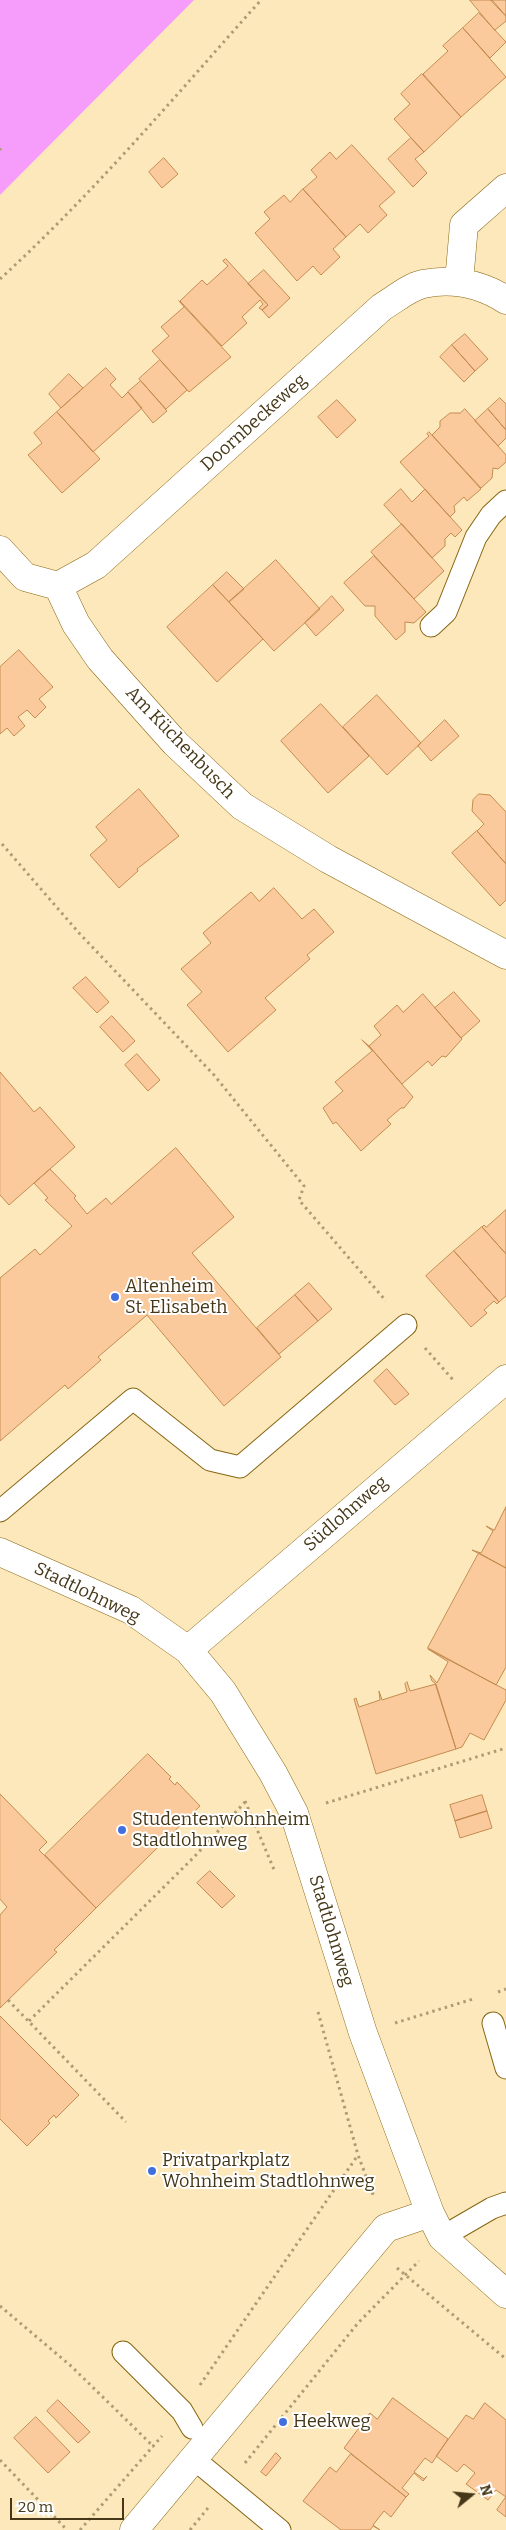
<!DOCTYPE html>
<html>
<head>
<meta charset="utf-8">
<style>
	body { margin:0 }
	#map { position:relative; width:506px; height:2530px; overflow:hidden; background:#fde8bc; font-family:Bitter,serif }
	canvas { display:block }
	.north { position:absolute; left:446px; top:2470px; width:50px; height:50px; -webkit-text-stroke:4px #fff; paint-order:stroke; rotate:73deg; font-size:14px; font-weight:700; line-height:20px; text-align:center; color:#453717 }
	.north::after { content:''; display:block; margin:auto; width:18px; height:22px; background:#453717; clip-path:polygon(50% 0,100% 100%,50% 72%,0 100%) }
	.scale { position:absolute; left:10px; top:2498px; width:114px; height:22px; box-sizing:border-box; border:2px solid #453717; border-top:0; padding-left:6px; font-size:15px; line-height:18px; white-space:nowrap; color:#453717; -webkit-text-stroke:4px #fff; paint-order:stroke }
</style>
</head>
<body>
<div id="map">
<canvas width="506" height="2530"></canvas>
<div class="north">N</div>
<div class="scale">20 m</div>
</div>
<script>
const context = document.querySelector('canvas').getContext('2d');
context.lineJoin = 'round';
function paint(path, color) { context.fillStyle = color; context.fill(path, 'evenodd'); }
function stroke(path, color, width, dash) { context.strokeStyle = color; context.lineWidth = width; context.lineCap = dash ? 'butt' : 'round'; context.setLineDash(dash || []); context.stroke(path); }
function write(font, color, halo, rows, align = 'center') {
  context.font = font + ' Bitter,serif'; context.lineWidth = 4; context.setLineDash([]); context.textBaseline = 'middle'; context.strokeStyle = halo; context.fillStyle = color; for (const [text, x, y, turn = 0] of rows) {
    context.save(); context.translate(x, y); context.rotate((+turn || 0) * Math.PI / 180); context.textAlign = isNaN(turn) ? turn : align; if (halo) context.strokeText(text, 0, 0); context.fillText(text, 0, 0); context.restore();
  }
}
const green = new Path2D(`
	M0 0H194L0 195Z`);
const building = new Path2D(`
	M470 0H492L506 16V21L495 30Z
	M491 0H506V16Z
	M479 13 506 42 490 58 463 28Z
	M463 28 506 77 461 117 423 74 448 51 443 46Z
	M422 74 461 117 424 152 394 119 410 104 401 94Z
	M411 138 424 152 415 159 427 173 413 187 388 159Z
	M352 145 395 192 379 206 387 215 368 233 360 224 346 237 303 189 317 177 311 170 330 152 336 159Z
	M164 158 178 174 162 188 149 172Z
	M303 189 346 237 333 249 340 257 321 275 313 266 297 281 255 233 270 219 264 212 284 195 290 202Z
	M226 259 268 305 262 310 259 308 263 304 260 300 242 317 247 323 222 346 180 301 202 280 207 285 228 266 223 261Z
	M264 270 290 298 269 318 262 310 268 305 248 284Z
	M179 301 231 357 189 392 152 351 169 336 161 327 184 307Z
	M465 334 488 359 475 371 452 345Z
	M452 345 475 371 464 382 440 357Z
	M160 360 187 390 166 409 139 379Z
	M106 368 116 379 110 385 122 398 128 392 142 408 93 452 57 412Z
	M69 374 83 388 61 408 49 394Z
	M141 381 167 411 153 423 128 392Z
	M500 398 506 404V430L488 409Z
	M337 400 356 420 337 438 318 417Z
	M465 409 506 455V462L498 469 493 468 492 478 481 488 432 435 440 427V421L450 413H460Z
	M488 409 506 430V438L498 446 475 421Z
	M57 412 100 459 62 493 28 455 42 443 34 433Z
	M429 432 481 489 467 501 464 497 454 506 455 512 450 517 400 462 429 436 427 434Z
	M401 489 412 502 425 489 462 530 455 537 451 533 445 539V546L432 558 384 505Z
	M402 524 444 571 414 599 371 552Z
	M374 556 426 612 414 623 405 622V632L396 640 375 616V606H365L344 583Z
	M276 560 320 609 274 651 229 602Z
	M227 572 244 589 229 602 213 585Z
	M213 585 263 639 217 682 167 627Z
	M332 596 344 610 316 636 305 623Z
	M19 650 53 687 39 699 46 707 35 718 27 710 18 717 25 726 14 736 7 728 0 734V667Z
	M377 695 421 743 387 775 343 727Z
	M321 704 369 756 328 793 281 741Z
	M445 720 459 736 431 761 418 746Z
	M139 789 179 836 137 869 138 871 119 888 90 855 107 840 96 827Z
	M479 794 490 795 506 812V864L477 831 484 824 472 811 473 800Z
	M477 831 506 864V900L500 906 452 853Z
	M274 888 302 919 314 909 334 932 307 955 310 959 265 998 276 1010 228 1052 187 1005 202 992 181 969 211 943 203 933 251 892 259 901Z
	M86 977 109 1002 97 1013 73 988Z
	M454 992 480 1021 461 1038 435 1008Z
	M423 994 462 1039 446 1057 442 1056 432 1066 428 1061 402 1084 369 1046 381 1035 374 1026 397 1005 403 1012Z
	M112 1016 135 1041 123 1052 100 1027Z
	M362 1040 369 1046 413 1097 404 1108H401L387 1120 391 1124 361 1151 336 1122 333 1124 323 1108 343 1091 335 1082 372 1051Z
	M137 1054 160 1080 148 1091 125 1065Z
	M0 1072 34 1112 40 1107 75 1147 9 1205 0 1195Z
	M176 1148 234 1217 192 1253 281 1357 224 1406 147 1315 98 1357 101 1360 68 1389 65 1385 0 1441V1278L35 1249 40 1255 72 1226 45 1200 48 1198 34 1183 50 1169 76 1196 74 1198 87 1214 106 1198 111 1204Z
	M506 1210V1254L482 1227 484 1225 486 1227Z
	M482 1227 506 1254V1296L499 1302 454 1251Z
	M454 1251 499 1302 497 1304 494 1301 484 1310 487 1313 471 1327 426 1276Z
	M309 1283 332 1309 318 1321 295 1295Z
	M295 1295 318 1321 279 1354 257 1328Z
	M387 1369 409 1394 395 1405 374 1381Z
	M506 1507V1568L472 1550 481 1553 493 1531 486 1526 494 1530Z
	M479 1553 506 1568V1667L496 1685 428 1648Z
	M428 1649 506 1690V1700L484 1740 470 1733 462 1747 456 1749 435 1683 432 1681 430 1675 437 1683 448 1662Z
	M407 1682 410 1691 436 1684 456 1749 376 1774 354 1699 356 1698 359 1707 380 1700 379 1691 382 1700 407 1692 405 1684Z
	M148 1754 171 1777 169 1779 175 1785 177 1782 200 1806 96 1908 45 1855Z
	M0 1794 47 1842 39 1850 96 1908 54 1950 57 1952 0 2008V1915L7 1907 0 1899Z
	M482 1795 487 1811 455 1821 450 1805Z
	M487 1811 492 1828 460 1838 455 1821Z
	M210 1871 235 1896 222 1908 197 1883Z
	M0 2016 79 2095 56 2118 54 2115 48 2121 50 2123 27 2146 0 2119Z
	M393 2398 448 2439 432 2463 425 2458 414 2472 424 2479 427 2476 423 2481 414 2473 402 2488 409 2494 406 2497 344 2448 370 2413 377 2419Z
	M58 2400 90 2432 78 2443 47 2411Z
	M485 2403 506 2420V2497L496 2490 488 2500 466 2484 475 2473 464 2464 457 2472 436 2456 466 2415 473 2419Z
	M36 2417 70 2452 48 2473 14 2438Z
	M276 2453 281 2458 266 2476 261 2472Z
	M351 2454 406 2497 391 2517 384 2511 373 2525 380 2530 373 2526 370 2530H341L303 2501 330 2467 336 2472Z
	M506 2497V2517L497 2510Z`);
const path = new Path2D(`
	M0 148V151
	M0 279C94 193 176 95 261 0
	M2 844 79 933 214 1075 304 1186 299 1200 386 1301
	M425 1348 454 1381
	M245 1801 275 1872
	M326 1803 506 1748
	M498 1992 506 1989
	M8 2000 126 2122
	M318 2012 358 2155 374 2197
	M29 2021 194 1857 246 1801
	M395 2023 473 1999
	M397 2268 506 2359
	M0 2306 71 2366 154 2447
	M200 2385 358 2155
	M0 2460 67 2530
	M245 2463 358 2323 419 2261
	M80 2530 162 2436
	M190 2530 208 2508`);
const lane = new Path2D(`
	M431 626 446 612 476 537 491 515 506 501
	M0 1511 133 1399 210 1460 240 1467 406 1325
	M493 2023 506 2068
	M442 2237 492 2208 506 2203
	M123 2352 182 2411 192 2428
	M194 2459 280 2530`);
const street = new Path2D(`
	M459 282 464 225 506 188
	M0 550 25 577 58 586 76 624 100 659 175 743 242 806 328 859 506 955
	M58 586 96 565 382 307C394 300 409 287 423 284 452 278 481 284 506 300
	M0 1552 131 1610 188 1650 223 1692 273 1773 294 1813 363 2033 430 2213 442 2237 506 2294
	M188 1650 506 1379
	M134 2530 386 2228 430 2213`);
const markers = [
	[115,1297,5,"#426fe0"],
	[122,1830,5,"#426fe0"],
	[152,2171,5,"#426fe0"],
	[283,2422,5,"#426fe0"]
];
const streetNames = [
	["Doornbeckeweg",254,423,-42],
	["Am Küchenbusch",180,743,46],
	["Südlohnweg",346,1514,-41],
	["Stadtlohnweg",87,1593,26],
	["Stadtlohnweg",331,1931,73]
];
const poiNames = [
	["Altenheim",125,1287],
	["St. Elisabeth",125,1308],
	["Studentenwohnheim",132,1820],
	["Stadtlohnweg",132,1841],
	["Privatparkplatz",162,2161],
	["Wohnheim Stadtlohnweg",162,2182],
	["Heekweg",293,2422]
];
paint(green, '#f69dfb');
paint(building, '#fbca9c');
stroke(building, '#c48b50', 1);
stroke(lane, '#876611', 23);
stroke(street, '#876611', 29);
stroke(path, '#ad9b74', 3, [2.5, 4]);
stroke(lane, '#fff', 21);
stroke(street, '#fff', 28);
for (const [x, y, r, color] of markers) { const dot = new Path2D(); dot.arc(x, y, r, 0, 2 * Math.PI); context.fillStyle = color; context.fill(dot); stroke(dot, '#fff', 2); }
write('18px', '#453717', '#fff', streetNames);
write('18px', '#453717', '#fff', poiNames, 'left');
</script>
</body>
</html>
